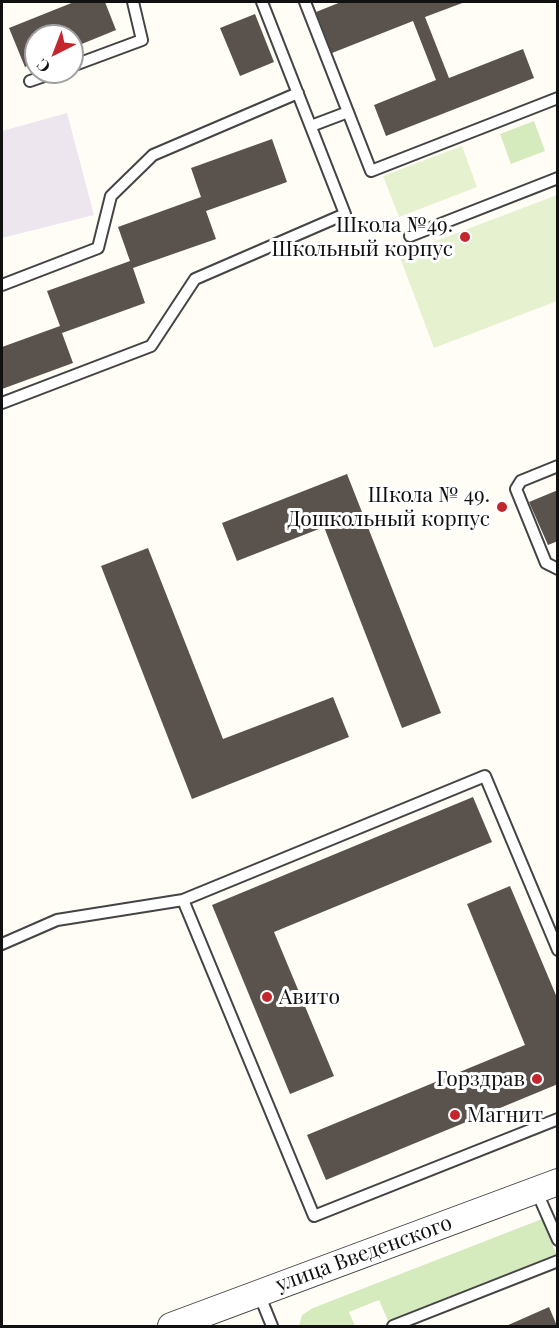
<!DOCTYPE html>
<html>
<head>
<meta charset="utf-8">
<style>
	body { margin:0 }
	#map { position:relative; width:559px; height:1328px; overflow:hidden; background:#fffdf5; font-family:"Playfair Display",serif }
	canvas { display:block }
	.frame { position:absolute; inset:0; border:3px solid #111; pointer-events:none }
	.north { position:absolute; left:24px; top:24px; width:60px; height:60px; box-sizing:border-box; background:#fff; border:2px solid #a0a0a0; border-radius:50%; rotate:222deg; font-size:16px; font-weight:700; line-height:24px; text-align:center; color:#111 }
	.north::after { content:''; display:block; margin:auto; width:21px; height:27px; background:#c4262e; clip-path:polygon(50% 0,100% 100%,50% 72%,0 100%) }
</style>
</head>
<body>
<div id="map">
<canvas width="559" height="1328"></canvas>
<div class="frame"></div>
<div class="north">С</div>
</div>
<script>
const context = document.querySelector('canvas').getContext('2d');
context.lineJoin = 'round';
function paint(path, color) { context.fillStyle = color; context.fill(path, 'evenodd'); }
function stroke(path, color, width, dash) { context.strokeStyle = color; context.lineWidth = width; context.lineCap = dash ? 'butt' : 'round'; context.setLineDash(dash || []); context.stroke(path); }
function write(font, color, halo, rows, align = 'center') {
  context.font = font + ' "Playfair Display",serif'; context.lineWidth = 6; context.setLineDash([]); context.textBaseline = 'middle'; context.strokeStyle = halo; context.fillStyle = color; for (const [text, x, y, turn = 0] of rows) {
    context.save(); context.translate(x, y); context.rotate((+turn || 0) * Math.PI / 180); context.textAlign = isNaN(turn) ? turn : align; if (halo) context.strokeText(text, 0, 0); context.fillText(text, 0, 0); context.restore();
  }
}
const industrial = new Path2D(`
	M67 113 94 215 2 238V131Z`);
const green = new Path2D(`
	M534 121 545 151 511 164 500 134Z
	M542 1219 557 1256 389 1323 379 1300 349 1312 355 1326H299L302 1315 313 1308Z`);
const pitch = new Path2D(`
	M462 146 477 187 399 217 383 176Z
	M557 195V301L434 348 399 255Z`);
const building = new Path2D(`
	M74 2H105L116 30 72 48V36H36V62L25 67 9 28Z
	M341 2H465L425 17 449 78 523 49 534 78 386 136 374 105 436 80 413 21 332 53 316 12Z
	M255 14 274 62 240 76 220 28Z
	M272 139 287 182 206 211 216 239 133 268 145 303 62 333 73 363 2 389V347L60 326 47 291 130 261 118 227 201 197 191 168Z
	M347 474 441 713 402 728 324 527 237 561 222 523Z
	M558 490V541L548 545 529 502Z
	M148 548 223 739 333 697 349 737 192 799 101 566Z
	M473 797 492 842 274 932 334 1076 290 1094 212 905Z
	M510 886 558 1000V1084L326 1180 307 1135 525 1045 467 904Z
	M549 1307 557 1326H506Z`);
const service = new Path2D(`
	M305 2 371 171 558 98
	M72 66 142 40 133 2
	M30 81 56 72
	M311 126 348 112
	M410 236 558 178
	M2 285 98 248 111 196 153 155 298 93
	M2 403 151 346 195 279 345 214 262 2
	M558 466 521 481 516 489 546 563 558 569
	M183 900 314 1216 558 1119
	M2 944 57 920 183 900 485 776 558 950
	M536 1190 558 1240
	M259 1294 272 1326
	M393 1326 558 1261`);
const tertiary = new Path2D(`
	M171 1326 558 1182`);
const markers = [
	[465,237,6,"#c4262e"],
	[502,507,6,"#c4262e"],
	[267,997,6,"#c4262e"],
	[537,1079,6,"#c4262e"],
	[455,1115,6,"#c4262e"]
];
const poiNames = [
	["Школа №49.",453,225],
	["Школьный корпус",453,249],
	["Школа № 49.",490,495],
	["Дошкольный корпус",490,519],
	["Авито",279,997,"left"],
	["Горздрав",525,1079],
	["Магнит",467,1115,"left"]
];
const streetNames = [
	["улица Введенского",364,1254,-20]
];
paint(industrial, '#eee6ef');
paint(green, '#d5ebbd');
paint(pitch, '#e6f2cf');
paint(building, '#5a524d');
stroke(service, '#444', 14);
stroke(tertiary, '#444', 28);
stroke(service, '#fff', 10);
stroke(tertiary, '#fff', 26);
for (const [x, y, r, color] of markers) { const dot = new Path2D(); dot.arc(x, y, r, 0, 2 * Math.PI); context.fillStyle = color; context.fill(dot); stroke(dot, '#fff', 2); }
write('21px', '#111', '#fff', poiNames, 'right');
write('21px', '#111', '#fff', streetNames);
</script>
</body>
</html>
